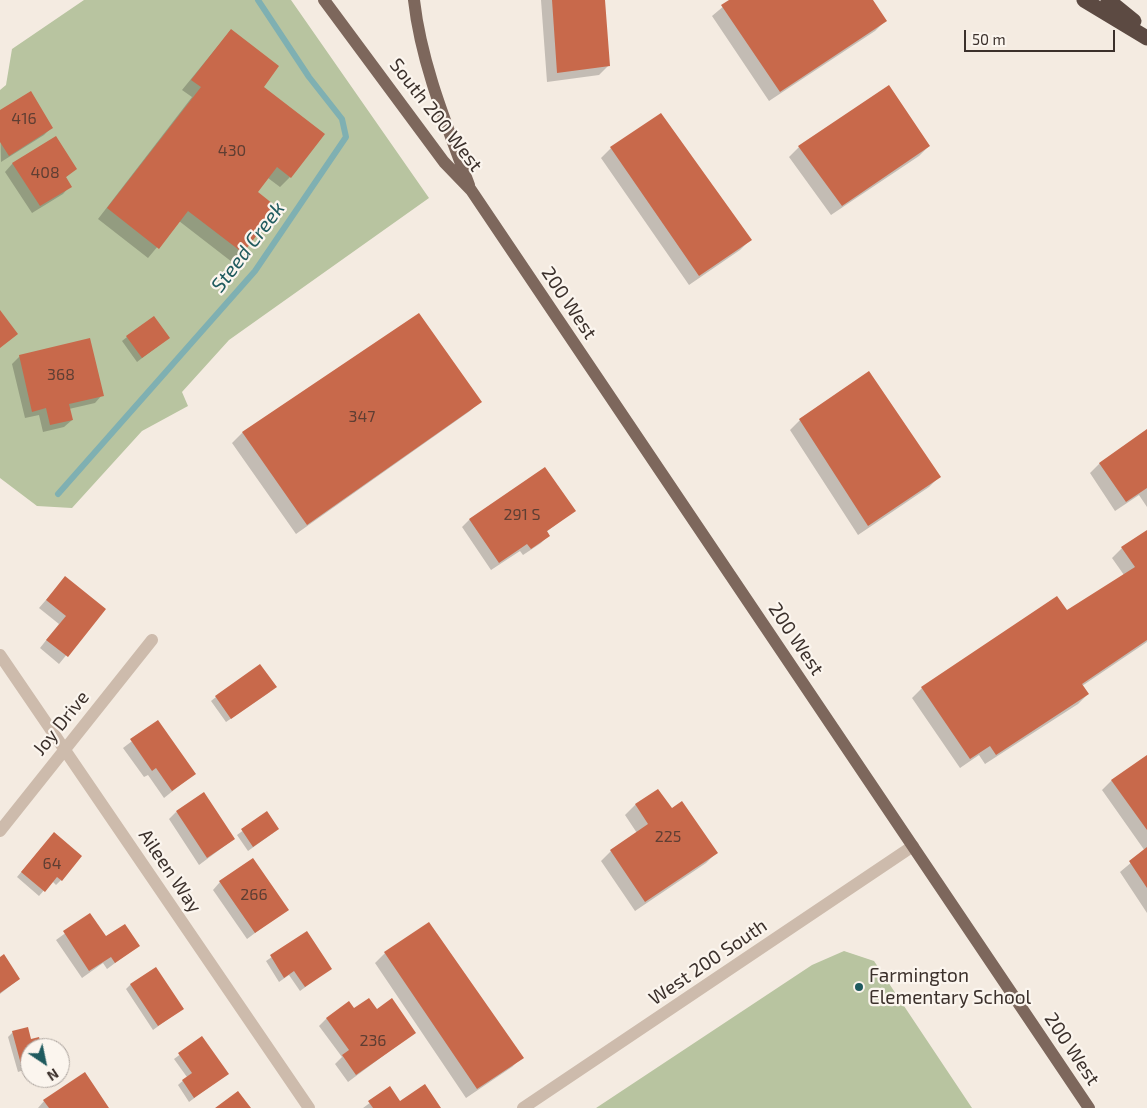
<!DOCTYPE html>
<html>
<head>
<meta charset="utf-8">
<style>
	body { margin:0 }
	#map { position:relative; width:1147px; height:1108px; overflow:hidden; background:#f4ebe1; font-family:"Exo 2",sans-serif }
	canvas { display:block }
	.north { position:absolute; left:20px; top:1038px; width:50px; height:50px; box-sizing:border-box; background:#fbf5ee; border:1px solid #aea6a0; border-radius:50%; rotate:146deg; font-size:14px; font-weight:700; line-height:20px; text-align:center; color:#3b302b }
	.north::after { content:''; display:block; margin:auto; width:18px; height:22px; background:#1f5a5e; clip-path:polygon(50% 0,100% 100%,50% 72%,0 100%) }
	.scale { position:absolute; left:964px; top:30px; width:151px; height:22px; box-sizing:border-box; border:2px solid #3b302b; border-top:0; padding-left:6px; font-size:15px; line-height:18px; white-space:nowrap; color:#3b302b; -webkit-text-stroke:4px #fbf5ee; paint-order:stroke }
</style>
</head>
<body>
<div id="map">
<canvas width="1147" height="1108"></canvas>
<div class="north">N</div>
<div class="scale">50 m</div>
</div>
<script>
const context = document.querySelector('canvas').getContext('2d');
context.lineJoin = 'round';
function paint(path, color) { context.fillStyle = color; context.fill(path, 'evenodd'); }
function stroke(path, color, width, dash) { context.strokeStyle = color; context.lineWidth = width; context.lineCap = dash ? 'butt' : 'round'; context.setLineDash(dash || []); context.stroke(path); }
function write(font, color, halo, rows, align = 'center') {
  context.font = font + ' "Exo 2",sans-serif'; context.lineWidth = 4.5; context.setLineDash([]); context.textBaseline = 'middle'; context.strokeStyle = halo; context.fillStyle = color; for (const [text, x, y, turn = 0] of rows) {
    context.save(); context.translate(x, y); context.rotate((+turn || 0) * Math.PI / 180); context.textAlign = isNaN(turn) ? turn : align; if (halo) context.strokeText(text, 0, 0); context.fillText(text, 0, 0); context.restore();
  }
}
const green = new Path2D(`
	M84 0H291L429 198 229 340 182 392 188 406 142 431 72 508 37 506 0 478V90L6 85 12 49Z
	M844 951 874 961 972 1108H596L812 965Z`);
const shadow = new Path2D(`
	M541 0H604L609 65 599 75 547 82Z
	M731 0H872L885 21 875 31 769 101 712 16Z
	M231 30 262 87 290 177 280 187 268 178 257 192 242 252 232 262 179 221 148 258 98 219 192 97 182 90Z
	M0 112 52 127 44 135 1 162Z
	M660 115 750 240 740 250 689 285 601 158 611 148Z
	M56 137 75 169 65 178 70 186 63 194 32 213 5 172 12 164Z
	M929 146 919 156 831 215 789 157 799 147Z
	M419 314 480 401 470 411 296 534 232 443 242 433Z
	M127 337 163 342 137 362 122 341Z
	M20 356 102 395 95 403 69 409 72 420 64 427 43 432 39 415 25 418 12 364Z
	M800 420 939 477 929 487 858 535 790 430Z
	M1147 431V507L1139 495 1115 511 1090 473 1100 463Z
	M545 469 574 511 546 532 549 535 541 543 523 555 520 551 491 570 462 527 469 520Z
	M1147 531V642L1082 686 1088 694 1078 704 985 764 979 755 960 768 912 698 922 688 1066 612 1124 575 1112 558 1122 548Z
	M65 578 104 609 59 664 40 648 59 624 39 608Z
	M270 692 226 722 211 701 216 697Z
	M157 722 194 774 164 798 148 775 144 777 123 748Z
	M1147 757V913L1120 872 1145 851 1102 790 1111 781Z
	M658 790 671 810 716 853 706 863 635 911 601 861 611 851 637 833 625 815 635 805Z
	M176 812 234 839 199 865 169 819Z
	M267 813 273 833 248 851 237 835Z
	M49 839 61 880 56 885 52 881 39 896 17 877Z
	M220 882 287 909 247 939 213 890Z
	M90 915 105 938 138 946 107 969 103 963 82 978 56 940Z
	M307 933 330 969 300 991 289 975 279 982 266 961Z
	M385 953 522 1057 512 1067 466 1098 375 963Z
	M0 958 19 979 0 994Z
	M131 984 182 1009 153 1030 126 989Z
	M354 1010 376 1011 414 1033 348 1082 335 1064 342 1057 319 1026 327 1018Z
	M13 1032 41 1048H30V1068L18 1072 8 1037Z
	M202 1038 227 1074 189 1102 178 1085 187 1077 174 1059Z
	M390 1088 400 1103 439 1108H363Z
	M44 1101 108 1108H38Z`);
const stream = new Path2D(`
	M58 494 255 271 346 137 342 119 309 77 258 0`);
const building = new Path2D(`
	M552 0H605L610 66 557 73Z
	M729 0H873L887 21 780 92 721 5Z
	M231 29 279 66 264 87 325 134 291 178 277 167 258 192 278 208 243 253 188 211 159 249 107 208 201 87 191 80Z
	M889 85 930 146 842 206 798 146Z
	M31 91 53 128 9 156 0 142V110Z
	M661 113 752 240 699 276 610 147Z
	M56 136 77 169 66 177 72 187 40 206 12 163Z
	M0 310 18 334 0 348Z
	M419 313 482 402 307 525 242 432Z
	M154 316 170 338 142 358 126 336Z
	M90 338 104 396 69 404 73 420 50 425 46 408 32 412 19 355Z
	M869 371 941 477 868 526 799 419Z
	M1147 429V488L1126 502 1099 463Z
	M545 467 576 511 547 531 550 536 531 549 527 544 499 563 469 519Z
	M1147 530V640L1082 684 1089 694 996 755 990 746 970 759 921 687 1057 596 1067 610 1135 567 1121 547Z
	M65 576 106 609 68 657 46 640 66 616 46 600Z
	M260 664 277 687 231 719 215 696Z
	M158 720 196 774 172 791 156 768 152 771 130 739Z
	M1147 755V830L1111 780Z
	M658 789 672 808 682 801 718 853 645 902 610 850 648 824 635 804Z
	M204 792 235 839 207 858 176 811Z
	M267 811 279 829 253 847 241 829Z
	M54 832 82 856 62 881 57 877 45 892 21 872Z
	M1147 847V888L1129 861Z
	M253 858 289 910 255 933 219 881Z
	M90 913 106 936 125 924 140 946 115 963 111 957 89 971 63 931Z
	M429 922 524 1058 477 1089 384 952Z
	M307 931 332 969 305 987 294 971 284 978 270 955Z
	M4 954 20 979 0 993V957Z
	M156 967 184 1009 158 1026 130 984Z
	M369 998 377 1009 392 998 416 1033 356 1075 342 1055 349 1050 326 1018 349 1001 354 1008Z
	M28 1027 31 1039 39 1037 42 1048H30V1066L22 1068 12 1031Z
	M202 1036 229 1074 194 1098 182 1080 192 1073 178 1053Z
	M85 1072 109 1108H49L43 1100Z
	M425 1084 441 1108H373L368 1101 390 1086 400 1101Z
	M238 1091 251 1108H215Z`);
const minor = new Path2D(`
	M0 655 309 1108
	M0 831 152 640
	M523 1108 913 846`);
const major = new Path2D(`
	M324 0 444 162 471 190 1089 1108
	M414 0C421 63 447 126 469 185`);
const highway = new Path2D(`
	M1084 0 1147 38
	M1108 0 1134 21`);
const markers = [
	[859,987,5,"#1f5a5e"]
];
const numberNames = [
	["416",24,119],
	["430",232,151],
	["408",45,173],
	["368",61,375],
	["347",362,417],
	["291 S",522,515],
	["225",668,837],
	["64",52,864],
	["266",254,895],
	["236",373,1041]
];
const streetNames = [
	["South 200 West",436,115,52],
	["200 West",569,303,56],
	["200 West",796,639,56],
	["Joy Drive",61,723,-51],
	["Aileen Way",170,871,56],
	["West 200 South",708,962,-34],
	["200 West",1072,1049,56]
];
const poiNames = [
	["Farmington",869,976],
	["Elementary School",869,998]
];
const waterNames = [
	["Steed Creek",248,247,-53]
];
paint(green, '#b8c4a0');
paint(shadow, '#0003');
stroke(stream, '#7fb0b2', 6);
paint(building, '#c8694b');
stroke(minor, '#cdbbac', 12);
stroke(major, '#7d675c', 12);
stroke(highway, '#5c4a42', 15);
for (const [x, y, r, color] of markers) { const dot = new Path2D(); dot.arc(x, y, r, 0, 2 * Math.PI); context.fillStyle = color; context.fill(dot); stroke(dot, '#fbf5ee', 2); }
write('16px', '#5e3e33', null, numberNames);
write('19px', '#3b302b', '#fbf5ee', streetNames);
write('19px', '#3b302b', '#fbf5ee', poiNames, 'left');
write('italic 20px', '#1f5a5e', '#fbf5ee', waterNames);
</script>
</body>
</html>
